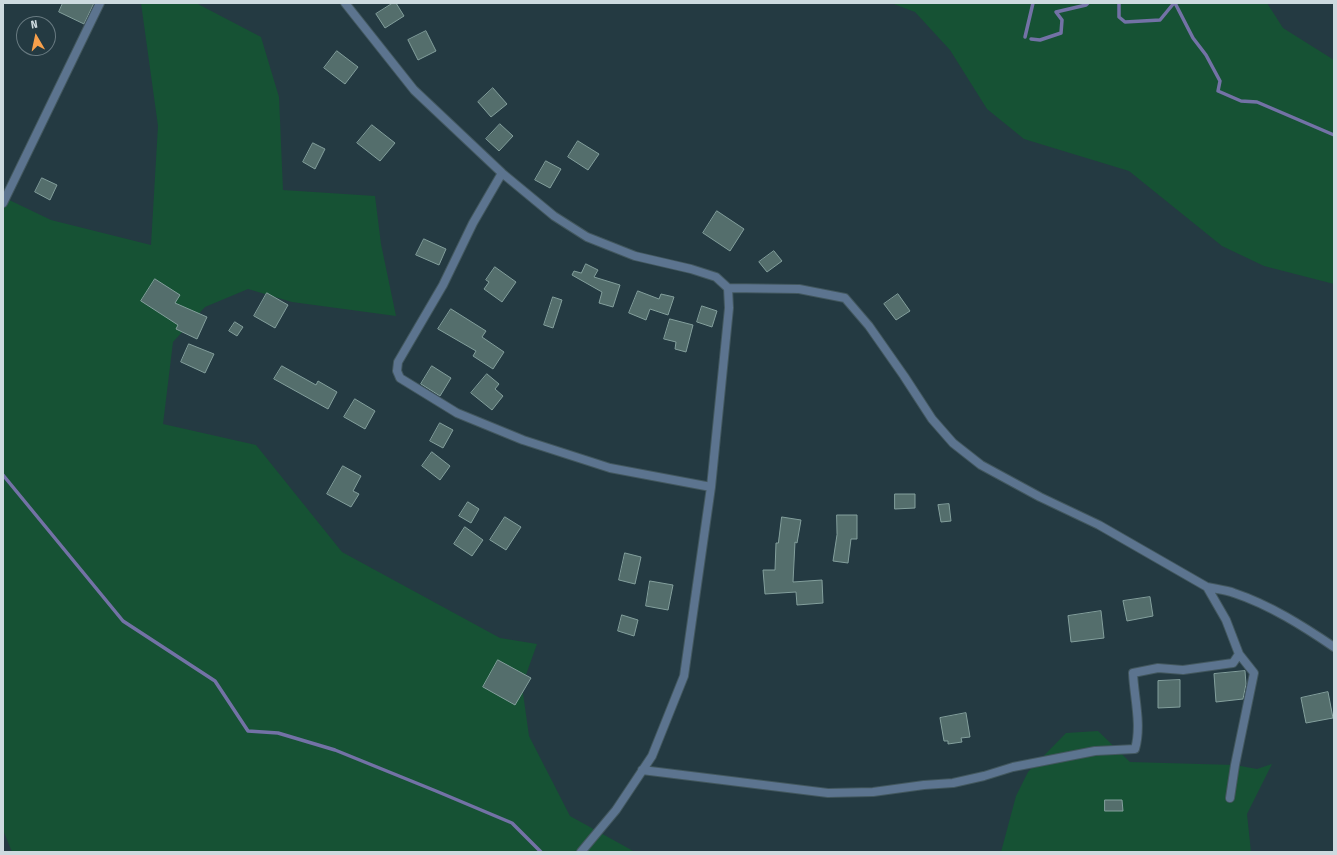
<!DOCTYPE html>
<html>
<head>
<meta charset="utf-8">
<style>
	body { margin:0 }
	#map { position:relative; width:1337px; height:855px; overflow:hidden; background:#243a42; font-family:"Fira Sans Condensed",sans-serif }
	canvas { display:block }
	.frame { position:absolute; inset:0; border:4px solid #cddadf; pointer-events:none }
	.north { position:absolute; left:16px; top:16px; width:40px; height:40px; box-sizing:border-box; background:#243a42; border:1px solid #687a81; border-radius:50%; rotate:351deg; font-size:11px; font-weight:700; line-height:16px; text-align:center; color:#cddadf }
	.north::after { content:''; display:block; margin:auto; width:14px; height:18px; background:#f8a04b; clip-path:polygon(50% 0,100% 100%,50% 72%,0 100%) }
</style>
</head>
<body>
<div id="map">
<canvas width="1337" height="855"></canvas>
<div class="frame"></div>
<div class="north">N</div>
</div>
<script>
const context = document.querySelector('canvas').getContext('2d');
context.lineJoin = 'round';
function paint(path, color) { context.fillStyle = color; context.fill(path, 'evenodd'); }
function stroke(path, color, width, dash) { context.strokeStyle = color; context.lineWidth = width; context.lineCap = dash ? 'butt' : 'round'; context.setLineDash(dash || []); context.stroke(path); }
const green = new Path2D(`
	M141 3H196L261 37 279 97 283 190 375 196 381 244 396 316 292 302 248 289 205 307 173 342 163 424 256 445 342 552 500 638 537 644 522 686 529 736 570 816 635 852H12L3 830V197L51 220 151 245 158 126Z
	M891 3H1267L1283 28 1334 60V284L1264 266 1222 246 1129 171 1024 139 987 109 950 50 915 12Z
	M1098 731 1130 762 1235 765 1257 769 1272 764 1247 814 1251 852H1001L1016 796 1028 772 1066 733Z`);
const stream = new Path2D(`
	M1119 3V17L1125 22 1160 20 1174 3
	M1175 3 1193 38 1206 55 1220 81 1218 91 1241 101 1257 102 1334 135
	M1025 37 1033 3
	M1031 39 1040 40 1061 33 1062 20 1056 12 1086 5 1088 3
	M3 475 123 621 215 681 248 731 278 733 335 750 436 791 512 823 541 852`);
const building = new Path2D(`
	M63 3H94L84 24 59 12Z
	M393 3H396L404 16 385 28 376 14Z
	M426 31 436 51 418 60 408 40Z
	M337 51 358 67 345 84 324 68Z
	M493 88 507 104 491 117 478 102Z
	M500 124 513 136 499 151 486 139Z
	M372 125 395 143 380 161 357 143Z
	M578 141 599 154 588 170 568 157Z
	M313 143 325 149 315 169 303 162Z
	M546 161 561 169 550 188 535 180Z
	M42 178 57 185 50 200 35 192Z
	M717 211 744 229 730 251 703 233Z
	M424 239 446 249 439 265 416 255Z
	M774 251 782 261 767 272 759 262Z
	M586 264 598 270 594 277 620 285 613 307 599 303 602 292 572 275 574 271 581 273Z
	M495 267 516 282 502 302 484 289 489 282 486 280Z
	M155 279 180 295 175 303 207 317 197 339 176 329 178 325 141 301Z
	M638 291 659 299 661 294 674 297 668 315 650 309 646 320 629 313Z
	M267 293 288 305 275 328 254 316Z
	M898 294 910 311 896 320 884 304Z
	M553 297 562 300 553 328 544 325Z
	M702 306 717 311 712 327 697 322Z
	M451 309 486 331 482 337 504 352 493 369 473 356 476 351 438 329Z
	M670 319 693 325 686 352 675 349 676 342 664 339Z
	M235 322 243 327 237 336 229 331Z
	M189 344 214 354 205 373 181 362Z
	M282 366 316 385 318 381 337 392 328 409 274 379Z
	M432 366 451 378 440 396 421 384Z
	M487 374 499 384 495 389 503 396 492 410 471 393Z
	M355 399 375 411 365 429 344 417Z
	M440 423 453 430 443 448 430 441Z
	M432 452 450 466 440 480 422 466Z
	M343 466 361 476 353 491 359 494 351 507 327 494Z
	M895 494H915V508L895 509Z
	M468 502 479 509 471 523 459 516Z
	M949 504 951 521 941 522 938 505Z
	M837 515H857V539H851L848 563 833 561 837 535Z
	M505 517 521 527 506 550 490 540Z
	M782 517 801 520 797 543 795 542 793 582 822 580 823 603 797 605 796 592 765 594 763 570H775L776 543H778Z
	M465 527 483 540 472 556 454 544Z
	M625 553 641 557 635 584 619 580Z
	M650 581 673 585 668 610 646 606Z
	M1150 597 1153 616 1127 621 1123 601Z
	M1101 611 1104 638 1071 642 1068 616Z
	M622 615 638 620 634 636 618 631Z
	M498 660 531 678 515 705 483 687Z
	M1245 671 1246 684 1243 699 1216 702 1214 674Z
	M1180 680V707L1158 708V681Z
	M1328 692 1333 718 1306 723 1301 698Z
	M966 713 970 737 961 738 962 742 948 744V741H944L940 718Z
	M1105 800H1122L1123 811H1105Z`);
const street = new Path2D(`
	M345 3 414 90 502 173 554 216 587 237 635 256 691 269 716 277 728 288 729 308 711 487 684 676 652 756 616 810 581 852
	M502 173 473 223 443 285 398 362 397 371 400 378 457 413 523 440 610 468 711 487
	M3 203 100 3
	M728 288 799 289 845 298 869 326 904 376 932 419 953 443 981 465 1040 497 1099 525 1207 587 1226 620 1239 654 1254 673 1235 765 1230 798
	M1207 587C1216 589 1226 590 1234 593 1270 605 1303 626 1334 647
	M642 770 828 793 873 792 924 785 953 783 984 776 1013 767 1095 751 1135 749C1142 725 1134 697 1133 673L1158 668 1183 670 1233 663 1239 654`);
paint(green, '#165234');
stroke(stream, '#7372a6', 3.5);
paint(building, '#546e6c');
stroke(building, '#839f9c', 1);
stroke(street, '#42575e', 10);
stroke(street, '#5c748f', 8);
</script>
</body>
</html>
